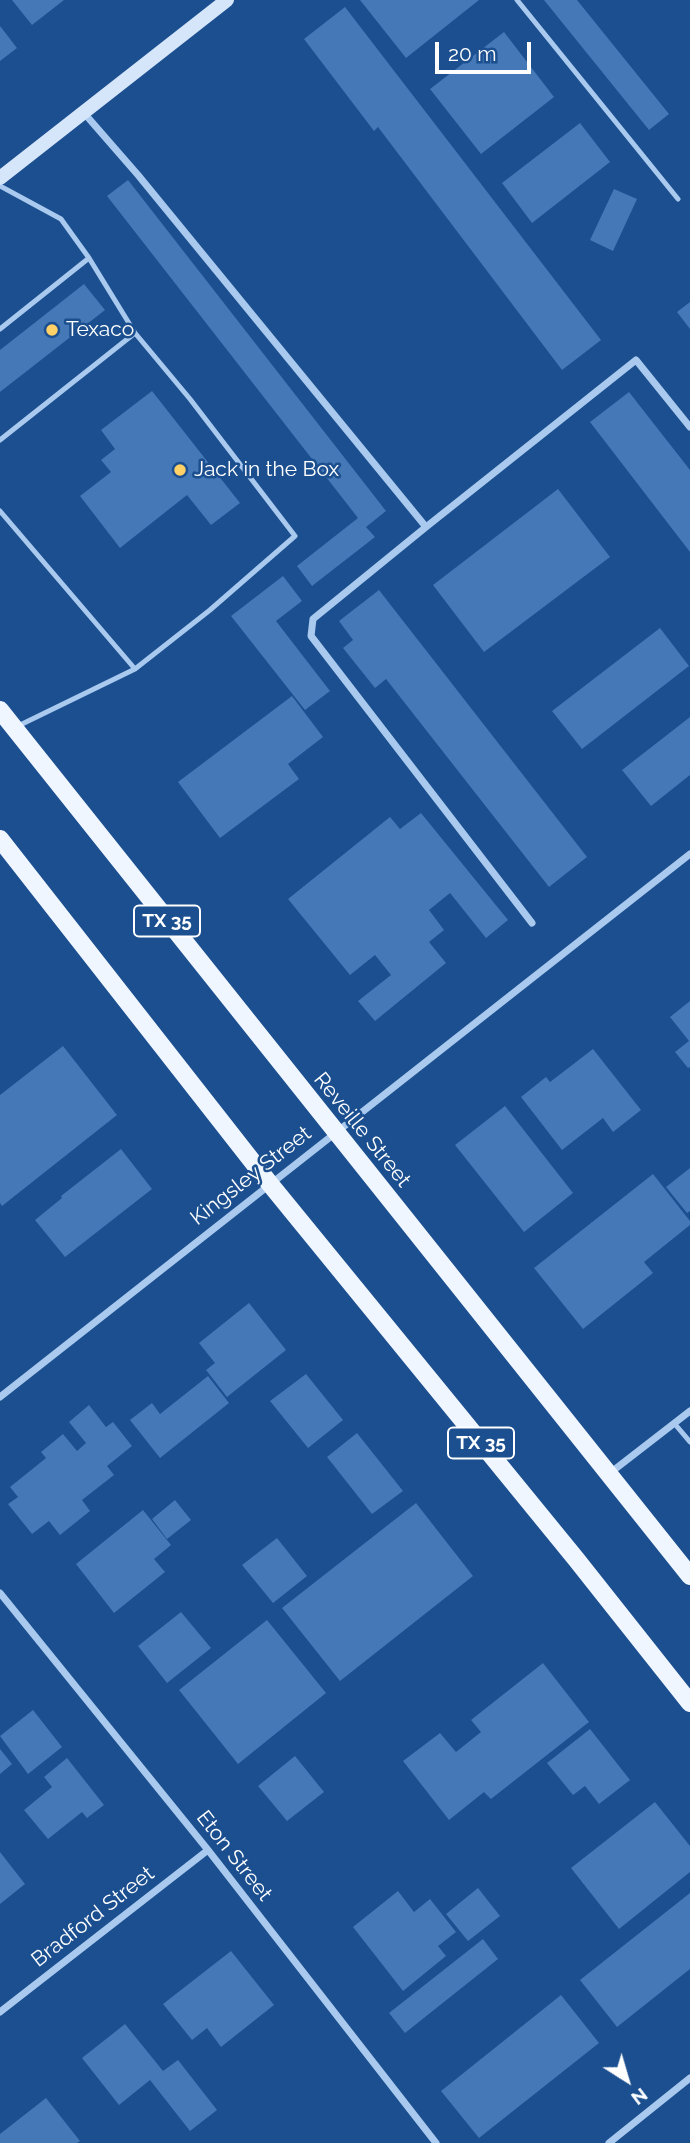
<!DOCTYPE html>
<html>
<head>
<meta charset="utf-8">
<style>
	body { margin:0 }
	#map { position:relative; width:690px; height:2143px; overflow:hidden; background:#1b4f8f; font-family:Raleway,sans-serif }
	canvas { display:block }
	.north { position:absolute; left:592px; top:2045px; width:70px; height:70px; -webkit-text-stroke:5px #1b4f8f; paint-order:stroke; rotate:143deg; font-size:19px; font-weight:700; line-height:28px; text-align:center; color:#fff }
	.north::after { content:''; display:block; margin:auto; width:24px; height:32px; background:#fff; clip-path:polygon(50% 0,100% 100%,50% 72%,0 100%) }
	.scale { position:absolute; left:435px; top:42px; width:96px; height:32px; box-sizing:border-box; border:4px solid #fff; border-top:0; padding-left:9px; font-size:21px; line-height:24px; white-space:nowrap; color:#fff; -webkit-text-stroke:5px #1b4f8f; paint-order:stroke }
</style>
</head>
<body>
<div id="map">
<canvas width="690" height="2143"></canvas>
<div class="north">N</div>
<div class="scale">20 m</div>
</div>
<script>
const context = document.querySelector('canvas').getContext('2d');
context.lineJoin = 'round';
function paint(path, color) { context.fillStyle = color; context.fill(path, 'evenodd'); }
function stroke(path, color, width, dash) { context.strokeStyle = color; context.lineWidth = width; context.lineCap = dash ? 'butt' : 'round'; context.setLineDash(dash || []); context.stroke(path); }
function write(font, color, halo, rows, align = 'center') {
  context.font = font + ' Raleway,sans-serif'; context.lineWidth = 5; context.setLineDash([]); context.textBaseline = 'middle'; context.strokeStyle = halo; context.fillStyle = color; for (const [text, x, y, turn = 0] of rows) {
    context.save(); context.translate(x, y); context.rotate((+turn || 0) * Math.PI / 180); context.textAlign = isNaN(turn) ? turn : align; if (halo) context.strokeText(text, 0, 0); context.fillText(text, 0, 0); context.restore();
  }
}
const building = new Path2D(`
	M12 0H64L32 25Z
	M360 0H479L406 58Z
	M544 0H577L669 114 649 130Z
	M345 7 601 340 562 370 378 127 374 131 304 39Z
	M0 26 17 48 0 61Z
	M504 32 554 97 481 154 430 89Z
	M580 123 610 162 532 223 502 183Z
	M128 180 386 511 366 527 375 537 312 586 297 566 358 518 107 196Z
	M614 189 637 199 613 251 590 240Z
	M84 284 105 310 0 392V350Z
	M690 302V329L677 312Z
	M152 391 240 503 211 525 187 495 120 548 80 496 111 472 101 460 115 449 101 430Z
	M629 392 690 470V552L590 422Z
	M558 489 610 557 484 652 433 585Z
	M283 576 302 601 276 621 330 691 305 710 231 616Z
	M379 590 587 857 549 887 386 679 375 688 343 648 353 640 339 621Z
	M660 628 689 666 582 749 552 711Z
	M292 696 323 737 288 764 299 779 220 838 178 782Z
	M690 717V775L651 806 622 770Z
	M421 813 508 920 486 938 450 893 429 910 444 930 429 942 446 963 375 1021 358 1001 391 975 375 955 350 975 288 899 390 817 400 829Z
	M690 1001V1067L688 1068 675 1052 689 1041 670 1017Z
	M63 1046 117 1115 2 1206 0 1203V1095Z
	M593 1049 641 1110 613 1132 603 1118 562 1150 521 1097 546 1077 550 1082Z
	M505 1106 573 1193 524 1232 455 1145Z
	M121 1149 152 1189 65 1257 35 1220 62 1198 61 1196Z
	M690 1168V1211L687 1213 666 1187Z
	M653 1174 690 1221V1225L644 1262 653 1273 583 1329 534 1268Z
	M249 1303 286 1350 227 1397 206 1370 215 1363 199 1343Z
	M306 1374 343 1420 308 1448 270 1401Z
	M208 1376 229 1403 160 1458 130 1420 152 1403 160 1414Z
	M89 1405 106 1427 113 1422 132 1446 107 1466 114 1475 82 1500 90 1511 60 1535 49 1521 32 1534 8 1504 18 1497 10 1487 46 1458 41 1452 63 1434 77 1451 86 1443 69 1422Z
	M357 1433 403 1491 372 1514 327 1457Z
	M175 1500 191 1520 167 1539 152 1519Z
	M416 1503 473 1576 340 1681 282 1608Z
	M143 1510 171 1545 154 1559 165 1572 114 1613 76 1564Z
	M277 1538 307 1576 273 1603 242 1565Z
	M181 1612 211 1648 167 1683 138 1646Z
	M267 1620 326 1693 238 1764 179 1690Z
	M543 1663 589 1722 491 1799 484 1792 449 1820 403 1761 440 1733 456 1752 481 1732 471 1720Z
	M33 1710 62 1747 28 1774 0 1736Z
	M590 1729 630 1780 599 1804 585 1786 573 1795 547 1763Z
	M0 1749 12 1764 0 1774Z
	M295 1756 324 1792 287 1821 258 1786Z
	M67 1758 104 1805 87 1818 82 1812 48 1839 24 1810 52 1787 44 1777Z
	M655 1802 690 1846V1872L619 1929 571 1868Z
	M0 1852 25 1884 0 1904Z
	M478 1888 500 1916 468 1941 446 1914Z
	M398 1891 414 1912 430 1899 456 1932 438 1946 446 1956 403 1991 353 1927Z
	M690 1893V1969L617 2027 580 1980Z
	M483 1939 498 1959 405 2033 389 2013Z
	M231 1951 274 2005 221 2047 207 2028 192 2040 163 2004Z
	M561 1995 599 2043 479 2138 441 2091Z
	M125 2024 163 2071 178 2060 217 2110 190 2131 150 2080 119 2105 82 2058Z
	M46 2098 80 2141 77 2143H0V2134Z`);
const lane = new Path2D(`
	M517 0 678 199
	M0 186 61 219 89 258 135 333 190 399 295 536 210 610 135 669 0 511
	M0 329 89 258
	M0 440 135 333
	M18 726 135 669
	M674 1423 690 1442`);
const street = new Path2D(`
	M84 113 138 175 426 527 636 360 690 427
	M426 527 313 619 311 636 532 923
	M0 1397 690 854
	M610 1473 690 1411
	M0 1593 208 1850 436 2143
	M0 2012 208 1850
	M609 2143 690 2078`);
const secondary = new Path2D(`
	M0 178 227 0`);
const primary = new Path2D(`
	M0 710 690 1576
	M0 839 270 1184 576 1559 690 1703`);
const markers = [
	[52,330,7,"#ffd166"],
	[180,470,7,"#ffd166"]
];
const shields = [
	[167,921,66],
	[481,1443,66]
];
const shieldNames = [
	["TX 35",167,921],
	["TX 35",481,1443]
];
const poiNames = [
	["Texaco",66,330],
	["Jack in the Box",194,470]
];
const streetNames = [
	["Reveille Street",362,1130,51],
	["Kingsley Street",251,1176,-38],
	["Eton Street",234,1856,52],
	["Bradford Street",93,1917,-38]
];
paint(building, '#4478b7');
stroke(lane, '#a9c9ee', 5);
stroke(street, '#a9c9ee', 7);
stroke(secondary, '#d6e6fa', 14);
stroke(primary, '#f0f6ff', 18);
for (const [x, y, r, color] of markers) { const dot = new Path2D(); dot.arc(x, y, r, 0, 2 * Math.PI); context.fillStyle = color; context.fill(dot); stroke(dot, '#1b4f8f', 2.5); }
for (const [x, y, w] of shields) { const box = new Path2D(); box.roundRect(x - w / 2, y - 15.5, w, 31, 5); context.fillStyle = '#1b4f8f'; context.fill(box); stroke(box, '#fff', 2); }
write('bold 19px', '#fff', null, shieldNames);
write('21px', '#fff', '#1b4f8f', poiNames, 'left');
write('21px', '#fff', '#1b4f8f', streetNames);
</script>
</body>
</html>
